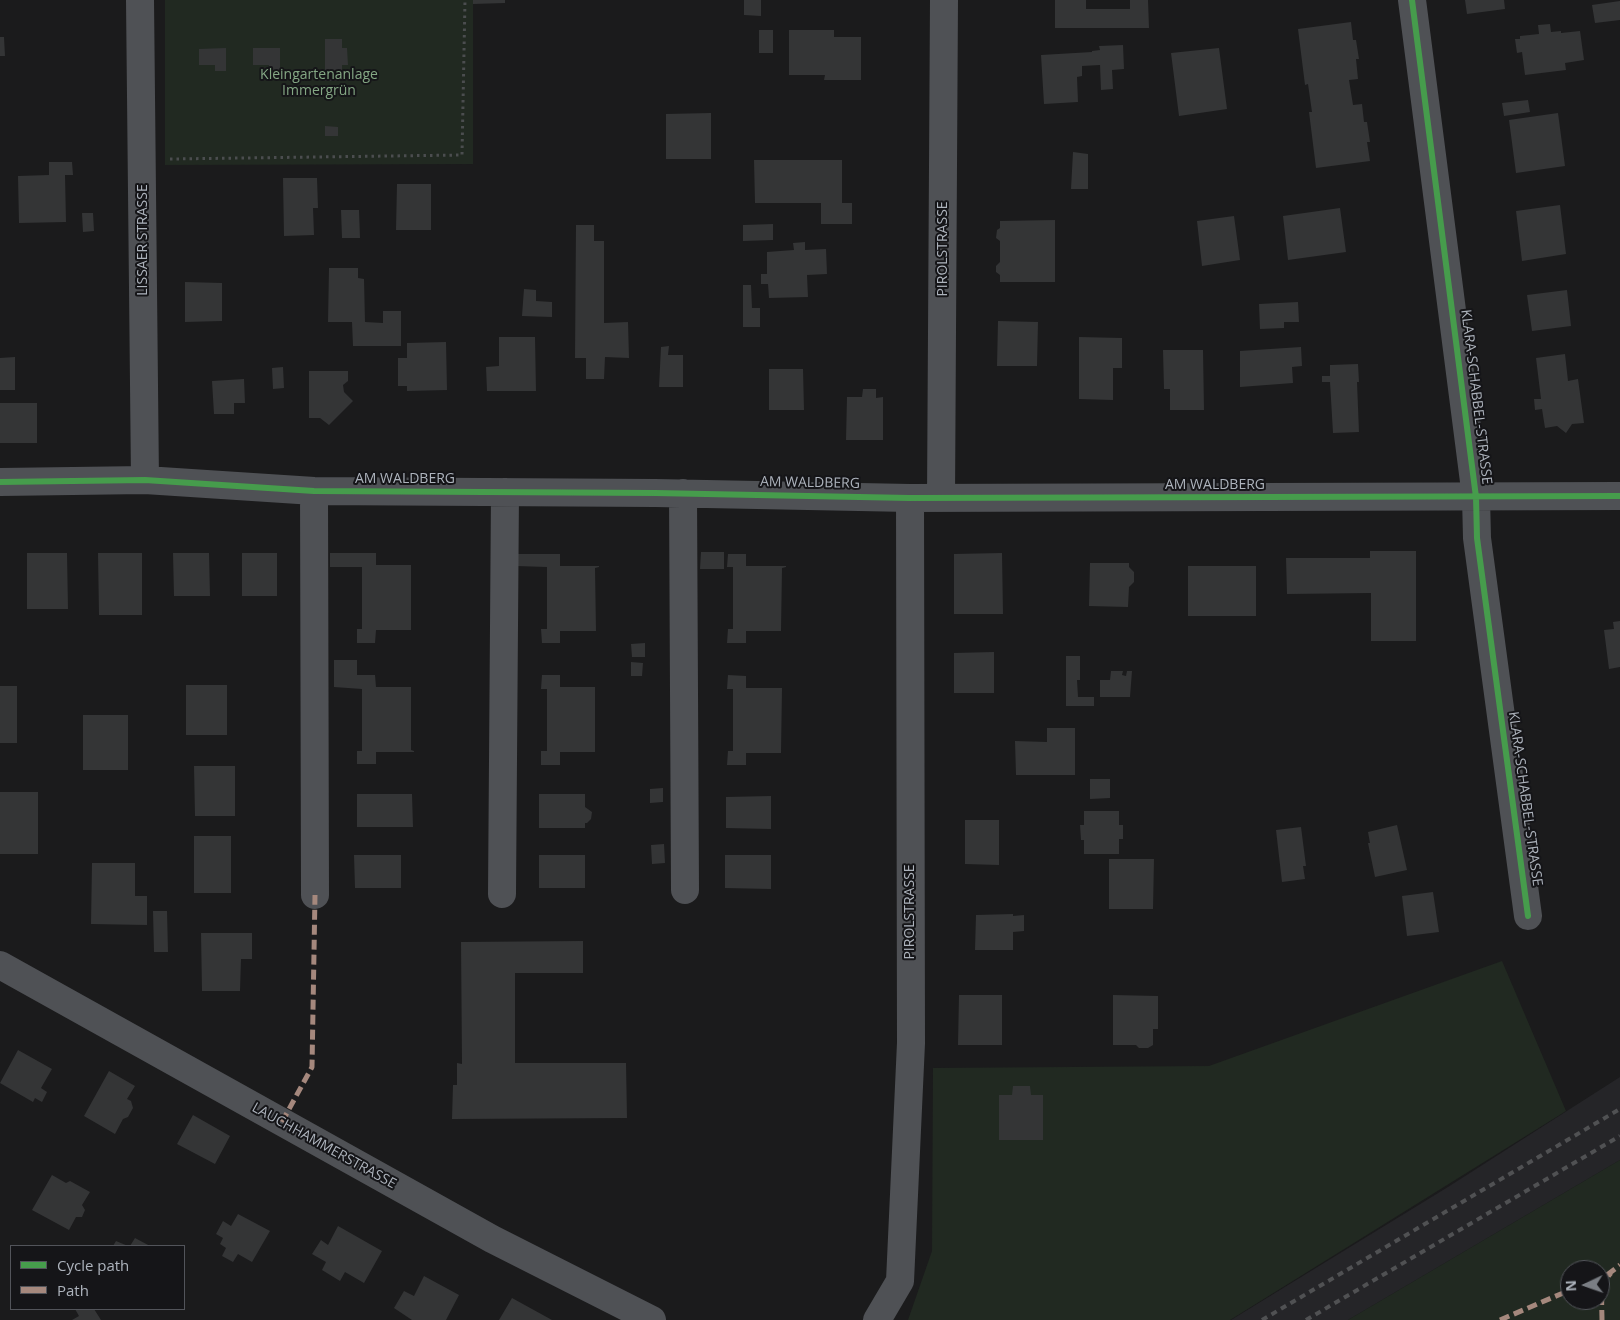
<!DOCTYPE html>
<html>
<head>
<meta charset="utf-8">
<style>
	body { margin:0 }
	#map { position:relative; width:1620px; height:1320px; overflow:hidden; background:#1b1b1c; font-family:"Open Sans",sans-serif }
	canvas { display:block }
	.legend { position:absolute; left:10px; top:1245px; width:175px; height:65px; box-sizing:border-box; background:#151518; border:1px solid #52545a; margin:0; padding:6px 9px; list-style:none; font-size:15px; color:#adb3bc }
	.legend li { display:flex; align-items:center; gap:10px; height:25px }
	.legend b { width:25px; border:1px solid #52545a }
	.north { position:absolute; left:1560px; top:1260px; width:50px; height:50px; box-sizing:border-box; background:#151518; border:1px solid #52545a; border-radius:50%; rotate:267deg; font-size:14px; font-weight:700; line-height:20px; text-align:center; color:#adb3bc }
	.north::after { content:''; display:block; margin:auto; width:18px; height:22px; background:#7a7e84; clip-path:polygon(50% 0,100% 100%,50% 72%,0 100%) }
</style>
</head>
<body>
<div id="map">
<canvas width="1620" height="1320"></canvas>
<ul class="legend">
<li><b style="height:6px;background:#469c4c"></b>Cycle path</li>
<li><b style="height:6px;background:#a5887d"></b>Path</li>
</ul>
<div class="north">N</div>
</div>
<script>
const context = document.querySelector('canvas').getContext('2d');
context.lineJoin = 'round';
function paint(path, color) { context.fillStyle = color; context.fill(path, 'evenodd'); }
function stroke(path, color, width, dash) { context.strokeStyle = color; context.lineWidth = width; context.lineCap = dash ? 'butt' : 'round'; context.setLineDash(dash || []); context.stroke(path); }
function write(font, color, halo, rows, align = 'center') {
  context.font = font + ' "Open Sans",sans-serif'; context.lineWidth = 4; context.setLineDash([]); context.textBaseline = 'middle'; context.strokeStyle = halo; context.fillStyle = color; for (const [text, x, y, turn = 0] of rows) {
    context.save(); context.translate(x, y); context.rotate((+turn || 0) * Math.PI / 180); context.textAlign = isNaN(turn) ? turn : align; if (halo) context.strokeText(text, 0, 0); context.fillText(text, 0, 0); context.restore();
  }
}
const built = new Path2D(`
	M1620 1077V1160L1348 1320H1231L1448 1187Z`);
const green = new Path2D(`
	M165 0H473V164L165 165Z
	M1502 961 1566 1111 1230 1320H908L932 1251 933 1068 1209 1066Z
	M1620 1160V1320H1348ZM1570 1270H1600V1300H1570Z`);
const building = new Path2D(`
	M473 0H505V3L473 4Z
	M744 0H761V16L744 15Z
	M1055 0H1086V9H1130V0H1148L1149 28H1055Z
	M1465 0H1504L1505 9 1467 14Z
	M1620 1V20L1595 23 1592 5Z
	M1351 22 1353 40H1356L1359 59H1356L1358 79 1349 80 1353 105 1362 104 1364 122H1367L1370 142H1367L1370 161 1316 168 1309 112H1312L1308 84 1305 85 1298 29Z
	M1550 24 1551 32 1561 31V33L1580 31 1584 60 1565 63 1566 70 1525 75 1522 52 1517 53 1515 39H1520V36L1539 34 1538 25Z
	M759 30H773V53H759Z
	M789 30H834V37H861V80H824L825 75H789Z
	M0 37H4L5 56H0Z
	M325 39H342V48H347L348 65H342V81H325Z
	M1123 45 1124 69 1112 70 1113 89 1101 90 1100 65 1082 66V76L1077 77 1078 102 1044 104 1041 55 1092 52V51L1100 50 1099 46Z
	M226 48V71H215V65H199V49Z
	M253 48H280V70H269V65H253Z
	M1219 48 1227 109 1179 116 1171 53Z
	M1528 100 1530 112 1504 116 1502 103Z
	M711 113V159H666V114Z
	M1558 113 1565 166 1516 173 1509 120Z
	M325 126 338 127V136H325Z
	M1073 152 1088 154V189H1071Z
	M754 160H842V203H852V224H821V203H755Z
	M49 162H72L73 175H65L66 222 19 223 18 176 49 175Z
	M283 178H317L318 208H313L314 235 284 236Z
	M397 184H431V230H396Z
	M1560 205 1566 254 1522 261 1516 211Z
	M1340 208 1346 252 1288 260 1283 216Z
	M341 210H359L360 238H342Z
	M82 213H93L94 231 83 232Z
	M1234 216 1240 260 1202 266 1197 221Z
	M1055 220V282H1000V275L996 272V266L1000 262V241L996 238 997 230 1000 228V221Z
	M773 224V240L743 241V225Z
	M576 225H594V241H604V323L628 322 629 358 605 357 604 379H586V358H575Z
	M805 242V250L826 249 827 274 807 275 808 297 769 298 768 284H761V274H767V252L794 250 793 243Z
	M329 268H358V278L364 279 365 322 383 323V311H401V346H353L352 322H328Z
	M185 282 222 283V321L185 322Z
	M743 285H751L752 308H760V327H743Z
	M524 289 536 290V301L552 302V317L522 316Z
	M1567 290 1571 326 1532 331 1527 295Z
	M1298 302 1299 322H1284V328L1260 329 1259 304Z
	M998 321 1038 322 1037 366H997Z
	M499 337H535L536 391H487L486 367 499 366Z
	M1079 337 1122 338V368H1113V400L1079 399Z
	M446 342 447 390 407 391V386H398V358H407V343Z
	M669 346 668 355H683V387H659L661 347Z
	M1301 347 1302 366 1292 367 1293 383 1240 387V351Z
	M1163 350H1203L1204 410H1170V389H1164Z
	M1565 354 1568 381 1578 379 1584 423 1572 424 1566 433 1557 426 1545 428 1542 409 1535 410 1534 399H1541L1536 358Z
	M15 357V390H0V358Z
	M1358 364 1359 382H1357L1359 432 1333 433 1330 382H1322V376H1330V365Z
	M283 367 284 388 273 389 272 368Z
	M769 369H803L804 410H769Z
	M309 371H348V381L343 385 344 392 353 401 329 425 320 418H309Z
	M244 379 245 403H234V414H214L212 381Z
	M863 389H876V398L883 397V440H846L847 397H862Z
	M0 403H37V443H0Z
	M1370 551H1416V641H1371V593L1287 594 1286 558H1370Z
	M701 552H724V569H700Z
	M27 553H67L68 609H27Z
	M98 553H142V615H99Z
	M173 553H209L210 596H174Z
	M242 553H277V596H242Z
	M330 553H376V565H411V630H376L375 643H357V629H362V567H330Z
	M1002 553 1003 614H954V554Z
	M516 554H560V566H599V567L595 568 596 631H560V643H542L541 629H547V567L516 566Z
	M728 554H746V566H786V567L782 568 781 631H746V643H727L728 629H733V567H727Z
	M1090 563H1129V567L1134 572V582L1129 587 1128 607 1089 606Z
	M1188 566H1256V616H1188Z
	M1620 621V667L1609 669 1604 630 1614 629 1613 622Z
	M645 643V657H632L631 644Z
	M994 652V693H954V653Z
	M1066 656H1080V680H1077L1078 697H1094V706H1066Z
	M334 660H357V675H375L376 687H411V750L414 751V752H376V764H357V751H362V689L334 687Z
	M631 662 643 663 642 676H631Z
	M1111 671H1123L1122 675 1126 676 1127 671H1132L1130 697H1100V680H1110Z
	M542 675H560V687H595V752H560V765H541V751H547V689H541Z
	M728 675 746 676V688H782L781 753H746V765H727L728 751H733V689H727Z
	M186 685H227V735H186Z
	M0 686H17V743H0Z
	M83 715H128V770H83Z
	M1047 728H1075V775H1016L1015 741 1047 742Z
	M194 766H235V816H195Z
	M1090 779H1110V798L1090 799Z
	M663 788V802L650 803V789Z
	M0 792H38V854H0Z
	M357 794H412L413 827H357Z
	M539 794H585V807L592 812 591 819 587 823H585V828H539Z
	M771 796V829L726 828V797Z
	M1084 811H1119V825H1123V839H1119V854H1084V840H1081L1080 825H1084Z
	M965 820H999V865L965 864Z
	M1397 825 1407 870 1375 877 1368 843H1370L1368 832Z
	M1301 827 1306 866H1303L1305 879 1282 882 1276 830Z
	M194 836H231V893H194Z
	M664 844 665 863 652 864 651 845Z
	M354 855H401V888H355Z
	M539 855H585V888H539Z
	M725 855H771V889L725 888Z
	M1109 859H1154L1153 909H1109Z
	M92 863H135V896H147V925L91 924Z
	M1433 892 1439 932 1407 936 1402 896Z
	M153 911H167L168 952H154Z
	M1013 914V916L1024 915V931L1013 932V950H975L976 915Z
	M201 933H252V959H241L240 991H202Z
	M583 941V973H515V1063H626L627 1118 452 1119 453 1085H457V1063L462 1064 461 942Z
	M959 995H1002V1045H958Z
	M1113 995 1158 996V1029H1153V1045L1148 1048H1139L1136 1045H1113Z
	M18 1050 52 1069 41 1088 47 1092 42 1102 35 1098 33 1102 0 1083Z
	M109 1071 135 1086 127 1099 131 1101 133 1108 128 1117 123 1119 115 1134 84 1116Z
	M1013 1086H1030L1031 1095H1043V1140H999V1095H1012Z
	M193 1115 230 1136 215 1164 177 1144Z
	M52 1175 66 1183 70 1181 90 1192 82 1205 85 1210 82 1217H76L69 1230 32 1210Z
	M238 1214 270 1231 252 1262 238 1254 233 1262 222 1256 226 1248 220 1244 223 1238 216 1234 223 1221 231 1226Z
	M338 1226 382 1251 364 1283 345 1272 340 1281 322 1270 326 1262 312 1254 321 1240 328 1245Z
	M135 1238 150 1246H130Z
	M116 1241 128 1246H113Z
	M424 1276 459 1295 446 1320H412L394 1308 404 1291 414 1296Z
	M512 1298 552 1320H499Z
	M75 1309H94L101 1320H72L79 1316Z`);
const path = new Path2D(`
	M170 159 462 155 465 0`);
const minor = new Path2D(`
	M140 0 145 480
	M1412 0 1476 497 1477 538 1528 916
	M0 482 145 480 314 491 655 493 910 498 1620 496
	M314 491 315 895
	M683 493 685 890
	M941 498 944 0
	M502 894 505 492
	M0 965 492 1239 652 1320
	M877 1320 900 1281 911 1043 910 498`);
const rail = new Path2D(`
	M1262 1320 1620 1109
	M1306 1320 1620 1136`);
const quiet = new Path2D(`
	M282 1122 312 1067 315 895
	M1607 1275 1620 1265
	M1500 1320 1570 1290
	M1602 1320C1602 1304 1599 1285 1611 1273`);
const cycleway = new Path2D(`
	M1412 0 1476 497 1477 538 1528 916
	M0 482 145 480 314 491 655 493 910 498 1620 496`);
const parkNames = [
	["Kleingartenanlage",319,75],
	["Immergrün",319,91]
];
const streetNames = [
	["LISSAER STRASSE",143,240,-90],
	["PIROLSTRASSE",943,249,-90],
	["KLARA-SCHABBEL-STRASSE",1476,397,83],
	["AM WALDBERG",405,479],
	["AM WALDBERG",810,483,1],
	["AM WALDBERG",1215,485],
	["KLARA-SCHABBEL-STRASSE",1525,799,82],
	["PIROLSTRASSE",910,912,-90],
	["LAUCHHAMMERSTRASSE",324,1146,29]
];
paint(built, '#252528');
paint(green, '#212921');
paint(building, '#343536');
stroke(path, '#4b4d4f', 3, [2.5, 4]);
stroke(minor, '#4f5155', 28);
stroke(rail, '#505153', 4, [6, 5]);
stroke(quiet, '#a5887d', 5, [10, 5]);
stroke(cycleway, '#469c4c', 6);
write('14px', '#84a784', '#151518', parkNames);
write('14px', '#adb3bc', '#151518', streetNames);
</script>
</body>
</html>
